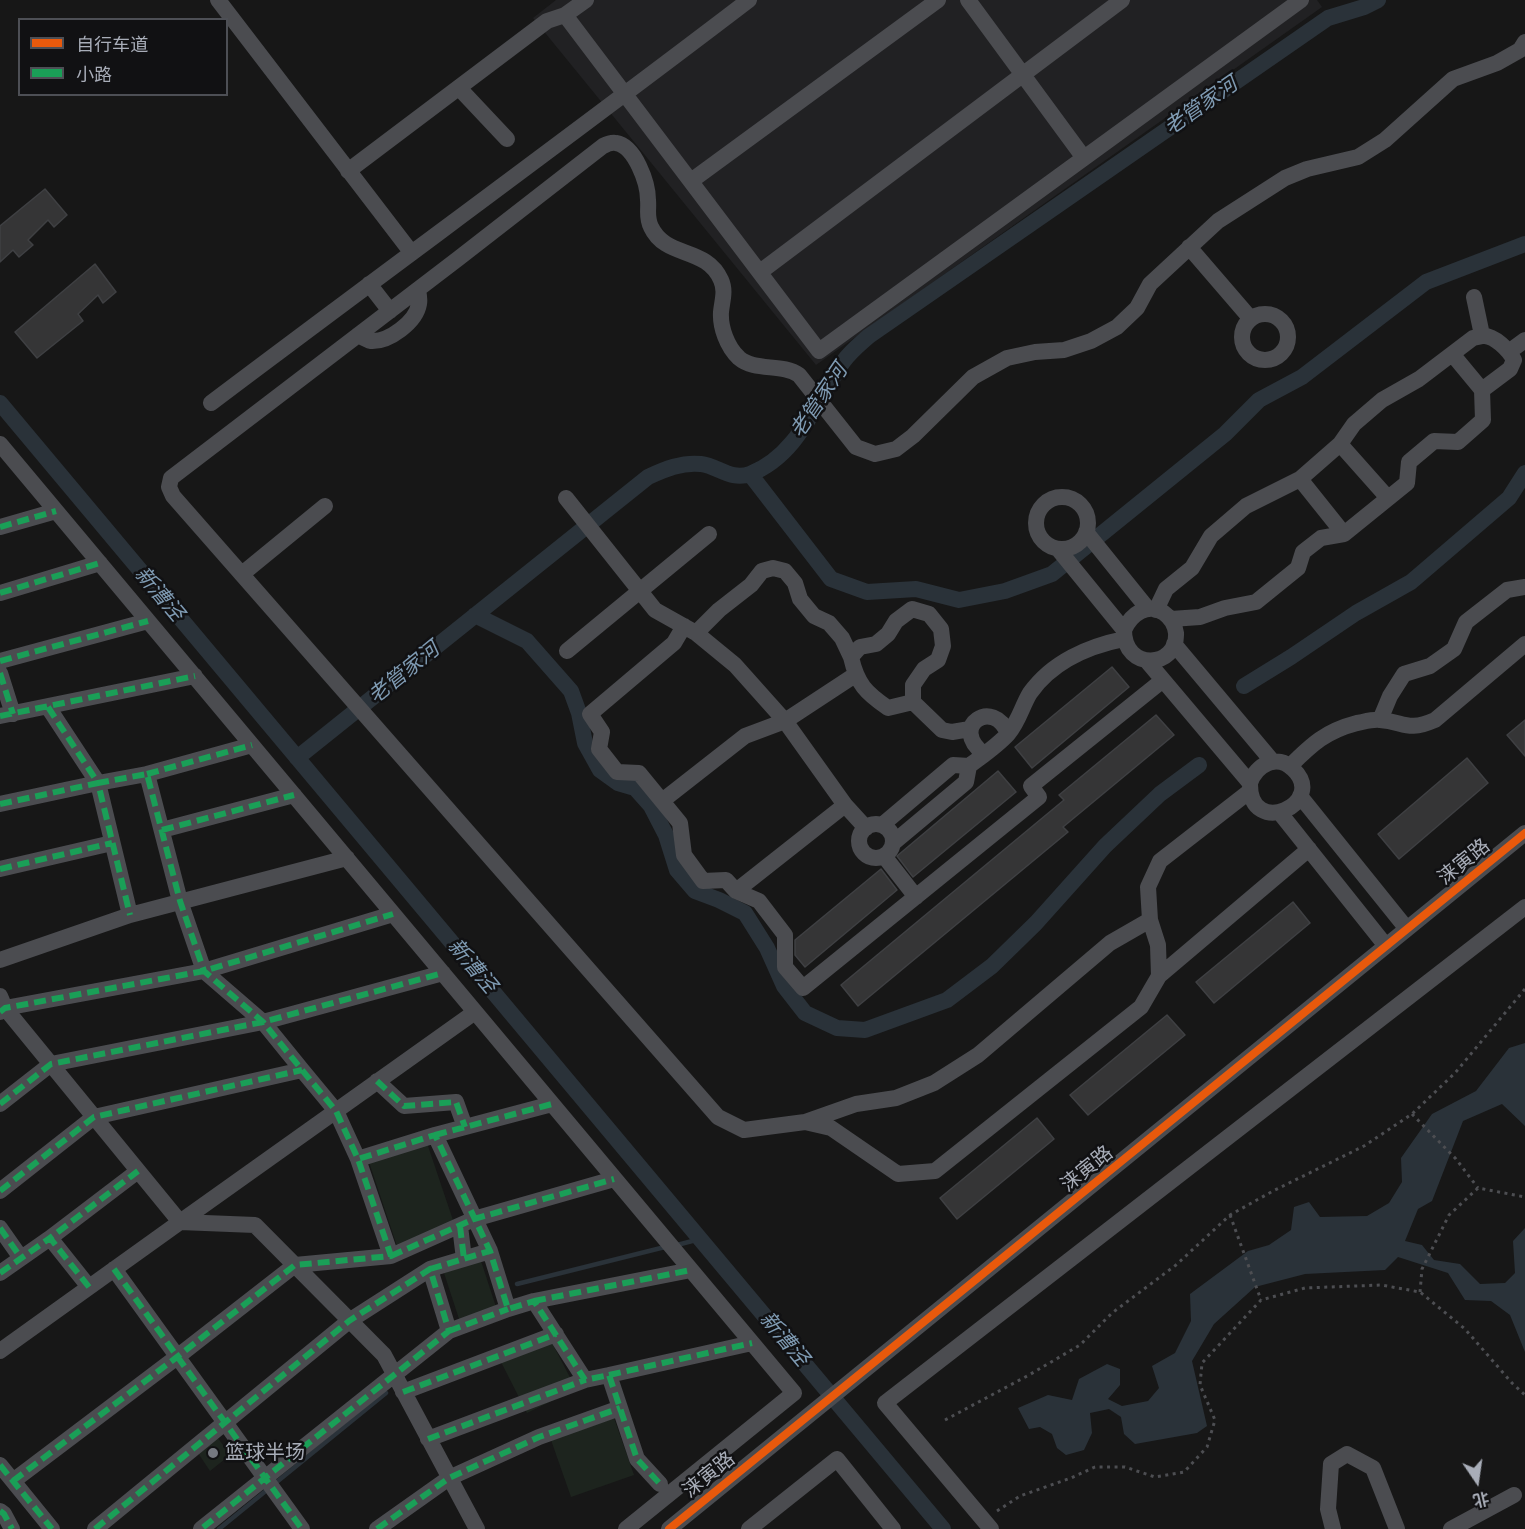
<!DOCTYPE html>
<html>
<head>
<meta charset="utf-8">
<style>
	body { margin:0 }
	#map { position:relative; width:1525px; height:1529px; overflow:hidden; background:#171717; font-family:Raleway,"Noto Sans SC",sans-serif }
	canvas { display:block }
	.legend { position:absolute; left:18px; top:18px; width:210px; height:78px; box-sizing:border-box; background:#111113; border:2px solid #4d4f55; margin:0; padding:8px 10px; list-style:none; font-size:18px; color:#a8adb8 }
	.legend li { display:flex; align-items:center; gap:12px; height:30px }
	.legend b { width:30px; border:2px solid #4d4f55 }
	.north { position:absolute; left:1447px; top:1451px; width:60px; height:60px; -webkit-text-stroke:4px #111113; paint-order:stroke; rotate:167deg; font-size:16px; font-weight:700; line-height:24px; text-align:center; color:#a8adb8 }
	.north::after { content:''; display:block; margin:auto; width:21px; height:27px; background:#a8adb8; clip-path:polygon(50% 0,100% 100%,50% 72%,0 100%) }
</style>
</head>
<body>
<div id="map">
<canvas width="1525" height="1529"></canvas>
<ul class="legend">
<li><b style="height:8px;background:#e8590c"></b>自行车道</li>
<li><b style="height:8px;background:#1a9f57"></b>小路</li>
</ul>
<div class="north">北</div>
</div>
<script>
const context = document.querySelector('canvas').getContext('2d');
context.lineJoin = 'round';
function paint(path, color) { context.fillStyle = color; context.fill(path, 'evenodd'); }
function stroke(path, color, width, dash) { context.strokeStyle = color; context.lineWidth = width; context.lineCap = dash ? 'butt' : 'round'; context.setLineDash(dash || []); context.stroke(path); }
function write(font, color, halo, rows, align = 'center') {
  context.font = font + ' Raleway,"Noto Sans SC",sans-serif'; context.lineWidth = 5; context.setLineDash([]); context.textBaseline = 'middle'; context.strokeStyle = halo; context.fillStyle = color; for (const [text, x, y, turn = 0] of rows) {
    context.save(); context.translate(x, y); context.rotate((+turn || 0) * Math.PI / 180); context.textAlign = isNaN(turn) ? turn : align; if (halo) context.strokeText(text, 0, 0); context.fillText(text, 0, 0); context.restore();
  }
}
const built = new Path2D(`
	M556 0H1317L1322 7 816 365 533 18Z`);
const green = new Path2D(`
	M427 1143 457 1232 399 1252 369 1162Z
	M481 1261 498 1313 461 1325 444 1273Z
	M549 1337 576 1389 527 1413 501 1362Z
	M614 1418 634 1475 571 1497 551 1440Z
	M215 1434 230 1455 210 1471 196 1450Z`);
const water = new Path2D(`
	M1525 1043V1126L1502 1104 1463 1121 1432 1201 1418 1209 1405 1241 1422 1245 1434 1260 1460 1264 1480 1284 1505 1283 1515 1273 1513 1241 1525 1228V1352L1510 1315 1491 1301 1465 1300 1448 1273 1398 1257 1385 1270 1305 1274 1255 1287 1214 1324 1192 1361 1207 1426 1197 1433 1135 1444 1124 1434 1121 1417 1109 1409 1090 1413 1092 1433 1084 1450 1066 1455 1057 1448 1052 1434 1040 1427 1029 1429 1018 1408 1048 1395 1072 1400 1079 1379 1107 1364 1120 1369V1385L1108 1399 1122 1406 1148 1401 1159 1388 1152 1366 1175 1353 1191 1321 1190 1294 1248 1251 1269 1245 1291 1230 1294 1207 1309 1202 1320 1217 1367 1216 1389 1203 1402 1182 1401 1158 1432 1114 1476 1091 1509 1048Z`);
const stream = new Path2D(`
	M677 1245 700 1239
	M517 1284 665 1247
	M219 1529 386 1393`);
const canal = new Path2D(`
	M0 403 943 1529
	M750 474 831 579 867 592 916 589 959 600 1005 591 1052 574 1225 434 1259 400 1302 377 1426 282 1525 244
	M475 615 527 641 571 691 579 713 585 743 600 770 618 783 635 788 651 806 666 835 677 870 695 891 719 900 745 913 767 948 784 986 805 1013 837 1028 865 1030 947 1000 992 966 1036 923 1105 846 1160 794 1199 765
	M1244 686 1291 657 1356 613 1411 582 1509 498 1525 473
	M297 758 648 477C665 469 682 462 701 464 718 466 731 481 750 474 799 455 815 402 843 362 850 352 860 344 869 336L1328 18 1364 7 1378 0`);
const building = new Path2D(`
	M45 189 67 215 54 227 48 220 28 240 33 245 19 257 13 250 0 262V226Z
	M95 264 116 292 103 303 98 295 78 314 83 321 37 358 15 332Z
	M1112 667 1129 687 1032 768 1015 747Z
	M1156 715 1174 735 1063 827 1068 832 858 1006 841 985 1064 800 1059 795Z
	M1525 720V756L1507 735Z
	M1467 758 1488 783 1399 859 1378 834Z
	M998 771 1016 792 913 877 897 856Z
	M881 869 897 890 805 967 795 955V940Z
	M1293 902 1310 923 1214 1003 1196 982Z
	M1167 1015 1185 1035 1088 1115 1070 1095Z
	M1037 1118 1054 1139 957 1219 940 1198Z`);
const path = new Path2D(`
	M1412 1114 1456 1159 1478 1188
	M1230 1215 1261 1300
	M1420 1292 1422 1269 1449 1215 1478 1188 1525 1197
	M945 1420 1029 1375 1080 1345 1112 1313 1176 1265 1230 1215 1273 1191 1364 1146 1412 1114 1455 1073 1525 989
	M997 1511 1020 1496 1071 1478 1095 1467H1125L1155 1477 1184 1472 1207 1447 1215 1420 1200 1385 1202 1363 1261 1300 1305 1288 1381 1285 1420 1292 1465 1329 1512 1383 1525 1395`);
const minor = new Path2D(`
	M218 0 411 252
	M586 0 565 15 819 351 1301 0
	M968 0 1084 158
	M459 88 507 139
	M348 171 547 21 565 15
	M691 181 938 0
	M1189 247 1251 319
	M760 272 1122 0
	M369 284 390 311
	M1474 297 1482 335
	M1242 337a23 23 0 1 1 46 0a23 23 0 1 1-46 0Z
	M358 335C362 337 367 340 371 341 389 342 416 322 419 304 420 299 419 295 418 290
	M1510 351 1525 340
	M1453 355 1482 390
	M211 403C390 268 571 136 749 0
	M0 444 794 1393 626 1529
	M1340 444 1388 498
	M1300 479 1344 534
	M1036 523a26 26 0 1 1 52 0a26 26 0 1 1-52 0Z
	M566 498 655 610 696 633 735 665 785 721 845 805 866 828
	M0 527 56 511
	M1086 532 1148 609
	M1058 549 1124 630C1124 672 1178 668 1176 633 1175 625 1171 618 1164 613 1148 602 1131 614 1124 630
	M242 574 325 506
	M0 593 100 563
	M1156 610 1166 589 1192 568 1211 536 1246 506 1300 479 1340 444 1354 424 1382 400 1419 379 1473 338C1473 338 1482 336 1483 336 1494 335 1509 350 1514 360L1510 369 1482 390 1483 420 1458 442 1434 441 1409 462 1407 483 1344 534 1321 538 1303 552 1298 568 1256 602 1225 608 1200 617 1171 619
	M684 626 674 643 590 714 602 732 599 749 617 772 639 773 680 823 684 855 703 881 726 880 736 891 759 901 785 935V967L803 988 1039 797 1031 786 1163 680
	M696 633 719 610 751 585 762 571 773 568 785 571 795 583 800 599 814 616 829 623 842 638 851 657
	M1174 644 1273 762
	M567 651 709 534
	M0 661 148 621
	M1147 661 1250 783C1249 840 1329 803 1293 769 1277 753 1256 765 1250 783
	M0 673 13 714
	M913 702 888 708C866 693 857 684 851 657L860 647 876 644 888 634 896 621 912 609 929 614 941 629 943 646 938 660 924 669 913 685V702L942 730 952 732 970 729
	M48 707 98 783 147 774 180 901 204 971 263 1022 302 1070 336 1111 358 1159 435 1135 490 1251 508 1309 534 1301 585 1380 609 1375 637 1459 660 1484
	M0 716 195 676
	M1380 720 1390 696 1404 674 1430 666 1454 649 1466 622 1507 590 1525 587
	M984 754C948 726 994 697 1008 734
	M1290 766C1312 744 1326 731 1357 723 1363 722 1373 719 1380 720 1405 722 1407 732 1435 720L1525 644
	M147 774 252 745
	M1250 791 1160 861 1148 887 1150 920 1158 945 1159 976 1141 1007 935 1171 898 1174 831 1128 805 1122 744 1130 718 1117 173 496 169 487 171 478 459 258 603 146C607 144 612 142 616 143 635 146 648 183 648 200 649 210 646 217 651 227 666 259 706 246 721 280 726 291 722 301 721 312 720 327 727 347 739 358 755 372 782 363 799 375L856 447 875 454 896 449 913 436 973 377 1007 358 1035 352 1064 350 1091 341 1117 327 1137 308 1150 284 1218 221 1285 178 1307 169 1358 157 1385 140 1453 79 1497 63 1520 50 1525 42
	M1300 796 1407 929
	M662 801 745 736 785 721 855 675
	M0 804 98 783 130 915
	M1280 813 1386 946
	M859 841a17 17 0 1 1 34 0a17 17 0 1 1-34 0Z
	M882 825 953 765 969 766C982 756 997 746 1008 734 1019 721 1022 706 1030 693 1052 662 1089 646 1124 639
	M162 830 294 795
	M893 843 966 782 969 766
	M884 856 916 897
	M0 869 112 843
	M736 891 845 805
	M0 960 130 915 347 858
	M1159 976 1309 849
	M0 996 5 1008 180 1222 0 1351
	M0 1012 5 1008 204 971 393 914
	M377 1081 404 1106 456 1102 465 1127
	M0 1104 51 1064 263 1022 443 973
	M805 1122 856 1104 896 1098 934 1083 978 1055 1110 943 1150 920
	M435 1135 552 1104
	M0 1191 94 1117 302 1070
	M180 1222 255 1225 384 1355 477 1529
	M180 1222 475 1012
	M460 1226 464 1259
	M0 1228 21 1258
	M391 1256 474 1219 614 1179
	M114 1269 302 1529
	M430 1269 490 1251
	M0 1273 50 1238
	M89 1287 50 1238 138 1171
	M534 1301 691 1270
	M449 1331 508 1309
	M609 1375 752 1343
	M403 1392 556 1334
	M428 1439 585 1380
	M0 1465 52 1529
	M13 1481 177 1357 295 1265 391 1256 358 1159
	M0 1511 4 1514 12 1529
	M95 1529 349 1321 430 1269 449 1331 201 1529
	M377 1529 449 1478 539 1437 620 1408
	M669 1529 1525 833
	M749 1529 837 1459 893 1529
	M991 1529 885 1403 1525 907
	M1333 1529 1328 1509 1331 1464 1347 1454 1373 1468 1397 1529
	M1451 1529 1514 1495`);
const quiet = new Path2D(`
	M0 527 56 511
	M0 593 100 563
	M0 661 148 621
	M0 673 13 714
	M48 707 98 783 147 774 180 901 204 971 263 1022 302 1070 336 1111 358 1159 435 1135 490 1251 508 1309 534 1301 585 1380 609 1375 637 1459 660 1484
	M0 716 195 676
	M147 774 252 745
	M0 804 98 783 130 915
	M162 830 294 795
	M0 869 112 843
	M0 1012 5 1008 204 971 393 914
	M377 1081 404 1106 456 1102 465 1127
	M0 1104 51 1064 263 1022 443 973
	M435 1135 552 1104
	M0 1191 94 1117 302 1070
	M460 1226 464 1259
	M0 1228 21 1258
	M391 1256 474 1219 614 1179
	M114 1269 302 1529
	M430 1269 490 1251
	M0 1273 50 1238
	M89 1287 50 1238 138 1171
	M534 1301 691 1270
	M449 1331 508 1309
	M609 1375 752 1343
	M403 1392 556 1334
	M428 1439 585 1380
	M0 1465 52 1529
	M13 1481 177 1357 295 1265 391 1256 358 1159
	M0 1511 4 1514 12 1529
	M95 1529 349 1321 430 1269 449 1331 201 1529
	M377 1529 449 1478 539 1437 620 1408`);
const cycleway = new Path2D(`
	M669 1529 1525 833`);
const markers = [
	[213,1453,6,"#757880"]
];
const streetNames = [
	["涞寅路",1464,862,-39],
	["涞寅路",1087,1169,-39],
	["涞寅路",709,1475,-39]
];
const poiNames = [
	["篮球半场",225,1453]
];
const waterNames = [
	["老管家河",1201,106,-35],
	["老管家河",819,401,-56],
	["新漕泾",159,594,50],
	["老管家河",404,673,-39],
	["新漕泾",472,966,50],
	["新漕泾",784,1339,50]
];
paint(built, '#212123');
paint(green, '#1d241e');
paint(water, '#2a3239');
stroke(stream, '#2a3239', 4.5);
stroke(canal, '#2a3239', 16);
paint(building, '#353536');
stroke(building, '#3f4043', 1.5);
stroke(path, '#4d4e52', 3, [3, 4.5]);
stroke(minor, '#4b4c50', 16);
stroke(quiet, '#1a9f57', 6, [12, 6]);
stroke(cycleway, '#e8590c', 8);
for (const [x, y, r, color] of markers) { const dot = new Path2D(); dot.arc(x, y, r, 0, 2 * Math.PI); context.fillStyle = color; context.fill(dot); stroke(dot, '#111113', 2); }
write('20px', '#a8adb8', '#111113', streetNames);
write('20px', '#a8adb8', '#111113', poiNames, 'left');
write('italic 21px', '#7f9bb3', '#111113', waterNames);
</script>
</body>
</html>
